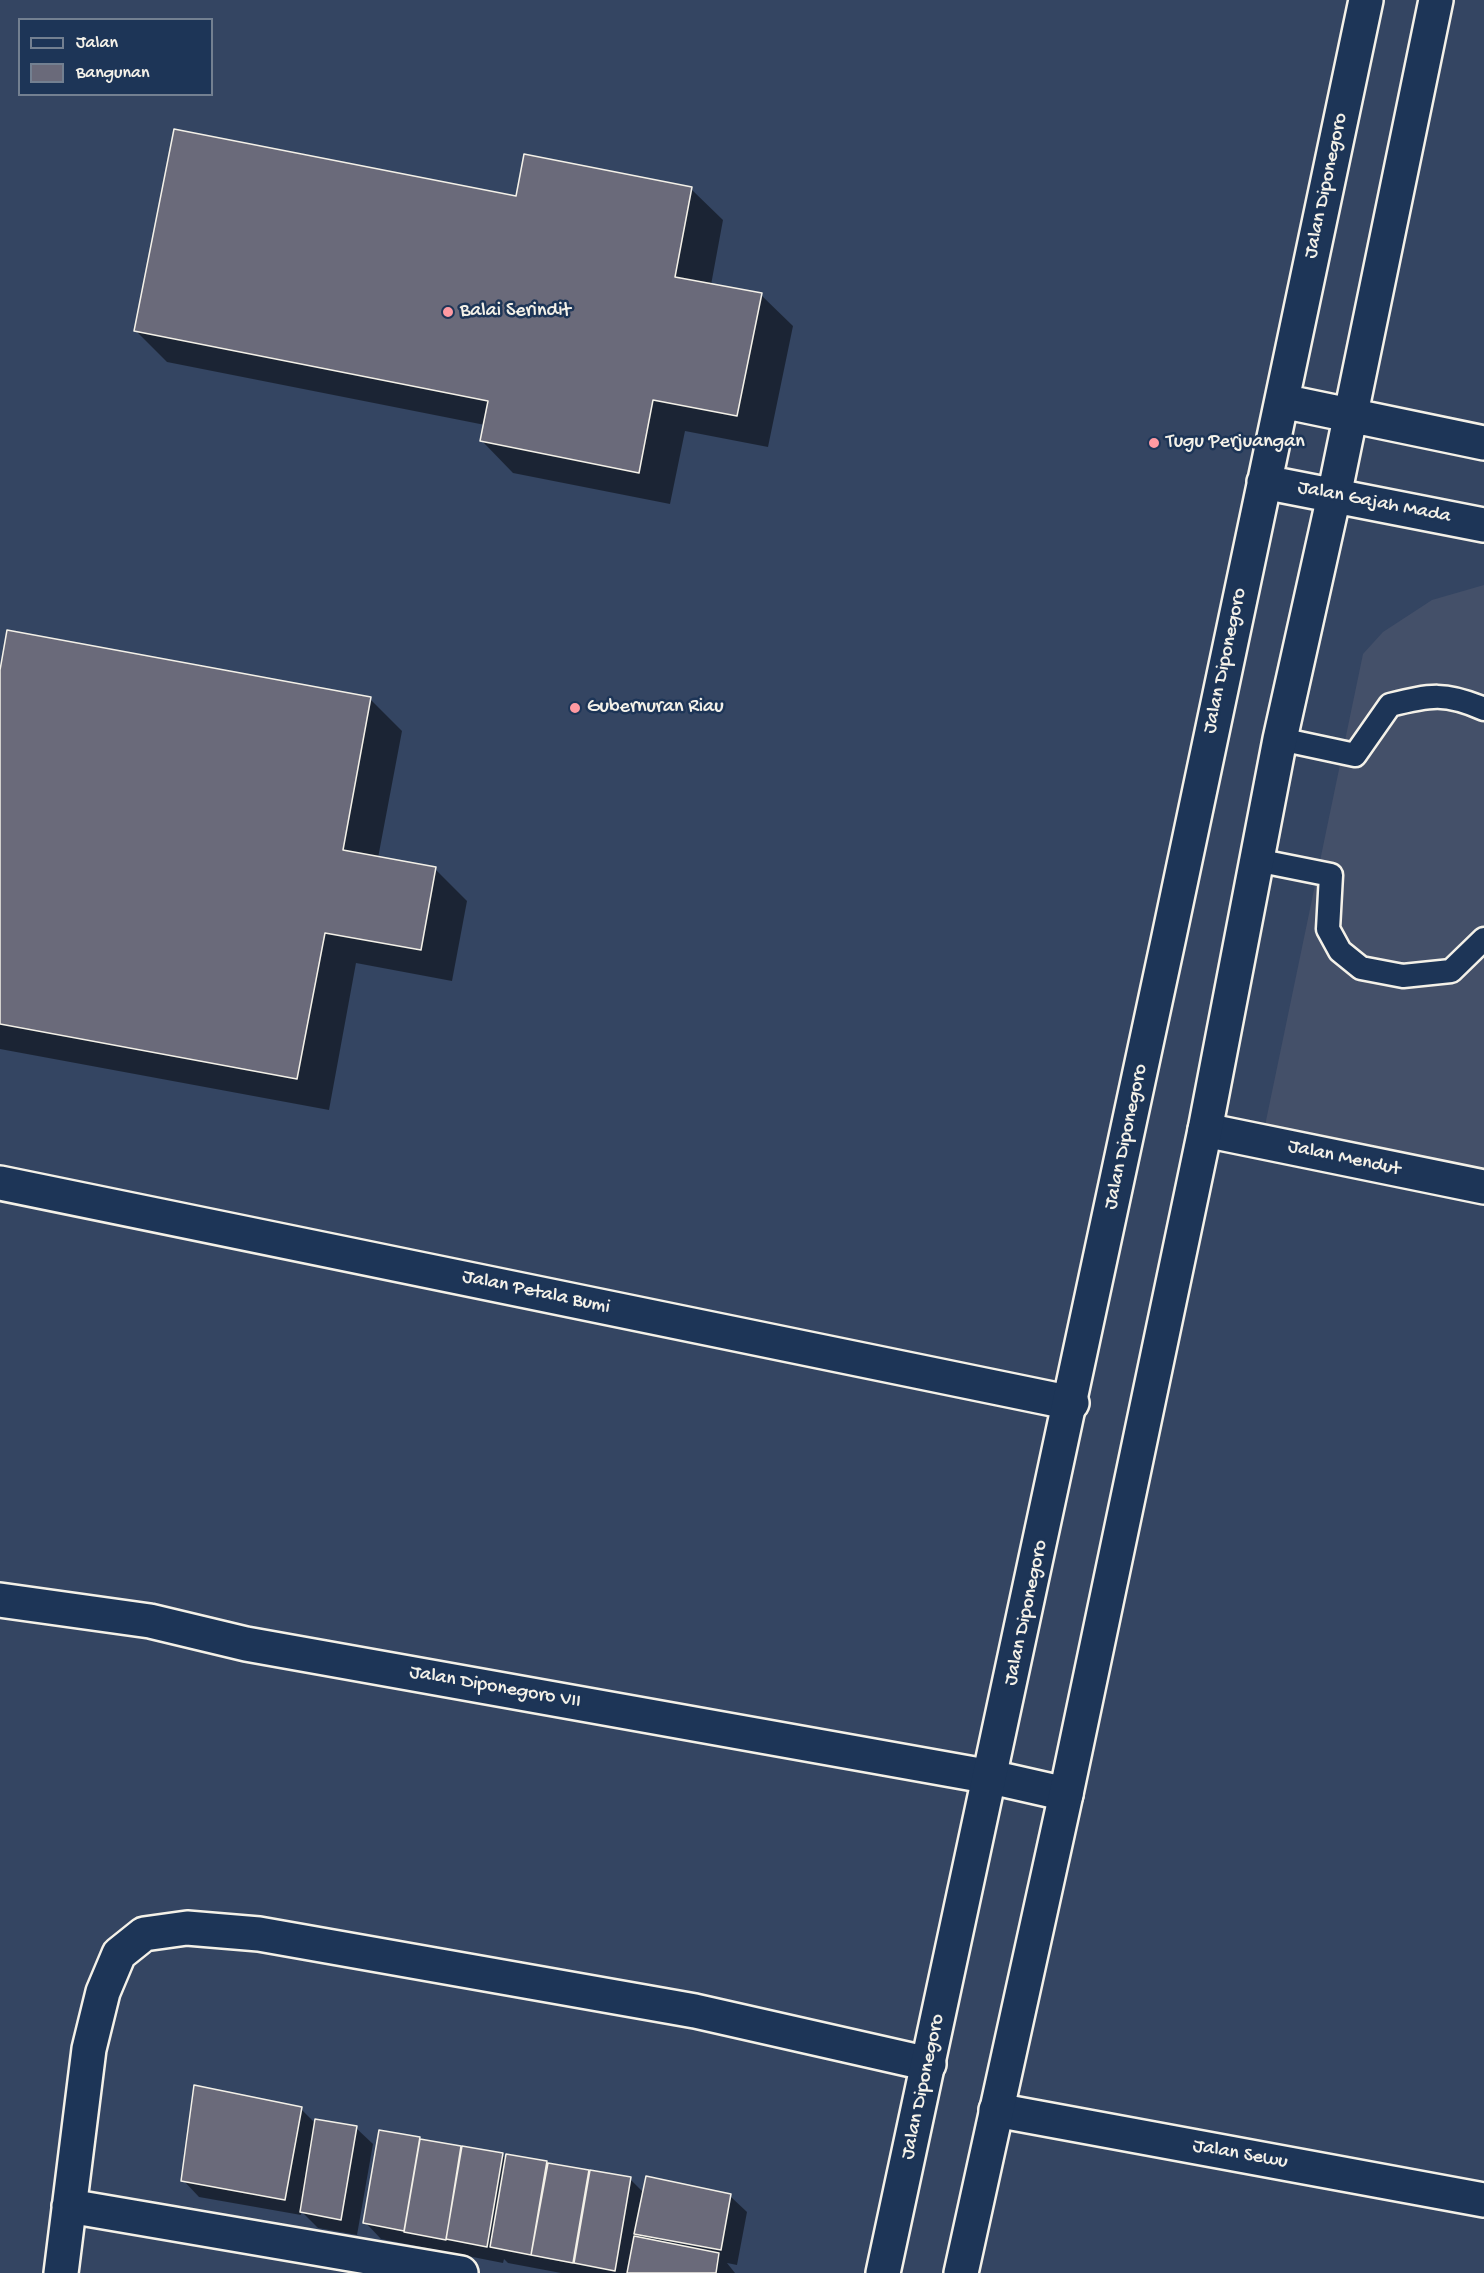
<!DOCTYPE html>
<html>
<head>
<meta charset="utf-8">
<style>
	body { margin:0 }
	#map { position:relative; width:1484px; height:2273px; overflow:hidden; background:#344562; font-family:"Gochi Hand",sans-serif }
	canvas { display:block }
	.legend { position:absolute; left:18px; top:18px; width:195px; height:78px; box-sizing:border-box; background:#1d3557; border:2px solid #738091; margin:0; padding:8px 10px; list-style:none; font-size:18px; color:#f4f1e8 }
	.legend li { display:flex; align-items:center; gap:12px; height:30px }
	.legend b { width:30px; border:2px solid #738091 }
</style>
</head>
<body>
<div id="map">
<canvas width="1484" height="2273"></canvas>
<ul class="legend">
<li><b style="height:8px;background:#1d3557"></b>Jalan</li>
<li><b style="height:16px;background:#6a6a7a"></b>Bangunan</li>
</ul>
</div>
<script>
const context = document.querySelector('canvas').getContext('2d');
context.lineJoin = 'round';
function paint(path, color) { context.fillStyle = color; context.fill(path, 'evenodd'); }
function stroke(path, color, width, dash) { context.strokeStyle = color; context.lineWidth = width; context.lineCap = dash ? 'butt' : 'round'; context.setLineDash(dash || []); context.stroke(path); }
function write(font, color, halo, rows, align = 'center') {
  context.font = font + ' "Gochi Hand",sans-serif'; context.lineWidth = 5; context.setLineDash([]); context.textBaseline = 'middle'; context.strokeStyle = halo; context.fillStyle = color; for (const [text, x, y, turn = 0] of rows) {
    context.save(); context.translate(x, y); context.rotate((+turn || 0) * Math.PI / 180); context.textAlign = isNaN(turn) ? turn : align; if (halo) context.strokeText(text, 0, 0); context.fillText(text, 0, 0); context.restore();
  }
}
const built = new Path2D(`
	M1484 585V1183L1262 1140 1363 654 1383 632 1432 600Z`);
const shadow = new Path2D(`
	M691 189 723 220 711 285 761 295 793 326 768 447 685 431 670 504 513 473 482 441 485 425 167 362 135 330 517 198Z
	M0 678 370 699 402 731 378 858 435 869 467 901 452 981 356 963 329 1110 0 1049Z
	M301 2109 316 2124 356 2128 373 2144 357 2235 318 2228 301 2211V2215L199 2197 183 2180Z
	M380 2132 502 2155 506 2159 546 2162 630 2179 644 2193 730 2196 747 2212 737 2265 727 2263 735 2273H561L508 2263 504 2259 503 2263 381 2239 365 2222Z`);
const building = new Path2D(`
	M174 129 516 196 524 154 692 187 675 277 762 293 737 416 653 400 639 473 480 441 488 401 134 331Z
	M7 630 371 697 343 850 436 867 421 950 325 933 297 1079 0 1024V670Z
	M194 2085 302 2107 285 2200 181 2181Z
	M315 2119 357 2126 341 2220 300 2212Z
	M379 2130 420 2137 404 2231 363 2223Z
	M420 2139 461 2146 446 2240 404 2232Z
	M462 2146 503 2153 487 2247 446 2239Z
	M506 2154 547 2161 531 2255 490 2247Z
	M548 2163 589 2170 573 2263 531 2255Z
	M590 2170 631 2177 615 2271 574 2263Z
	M646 2176 731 2194 721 2250 634 2234Z
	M634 2236 719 2253 716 2273H627Z`);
const lane = new Path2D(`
	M1280 739 1355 755 1390 705C1431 695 1445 692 1484 709
	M1256 860 1331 875 1328 929 1340 951 1361 968 1403 976 1451 971 1484 939`);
const street = new Path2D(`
	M1205 1130 1484 1187
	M0 1183 1072 1403
	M0 1600 150 1621 246 1644 991 1777 1066 1794
	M996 2110 1484 2200
	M69 2206 461 2273
	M61 2273 89 2049 103 1992 119 1954 144 1934 187 1928 259 1934 695 2011 929 2064`);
const primary = new Path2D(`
	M1282 401 1484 443
	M1264 482 1484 525
	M883 2273C1049 1516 1206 758 1366 0
	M961 2273 1066 1794 1205 1130 1280 739 1334 496 1436 0`);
const markers = [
	[448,312,6,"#ff9aa2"],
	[1154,443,6,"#ff9aa2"],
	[575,708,6,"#ff9aa2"]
];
const streetNames = [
	["Jalan Diponegoro",1327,186,-78],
	["Jalan Gajah Mada",1374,503,11],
	["Jalan Diponegoro",1226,661,-78],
	["Jalan Diponegoro",1127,1137,-78],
	["Jalan Mendut",1344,1159,12],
	["Jalan Petala Bumi",536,1293,12],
	["Jalan Diponegoro",1027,1613,-78],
	["Jalan Diponegoro VII",495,1688,10],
	["Jalan Diponegoro",924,2087,-78],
	["Jalan Sewu",1240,2155,10]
];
const poiNames = [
	["Balai Serindit",460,312],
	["Tugu Perjuangan",1166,443],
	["Gubernuran Riau",587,708]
];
paint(built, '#445069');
paint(shadow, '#0007');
paint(building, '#6a6a7a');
stroke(building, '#f4f1e8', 1.5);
stroke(lane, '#f4f1e8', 27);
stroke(street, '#f4f1e8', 38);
stroke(primary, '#f4f1e8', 38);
stroke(lane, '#1d3557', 22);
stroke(street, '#1d3557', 33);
stroke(primary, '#1d3557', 33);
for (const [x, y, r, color] of markers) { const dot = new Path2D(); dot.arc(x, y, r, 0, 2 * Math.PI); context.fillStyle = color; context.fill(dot); stroke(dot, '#1d3557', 2); }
write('20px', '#f4f1e8', '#1d3557', streetNames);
write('20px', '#f4f1e8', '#1d3557', poiNames, 'left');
</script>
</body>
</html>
